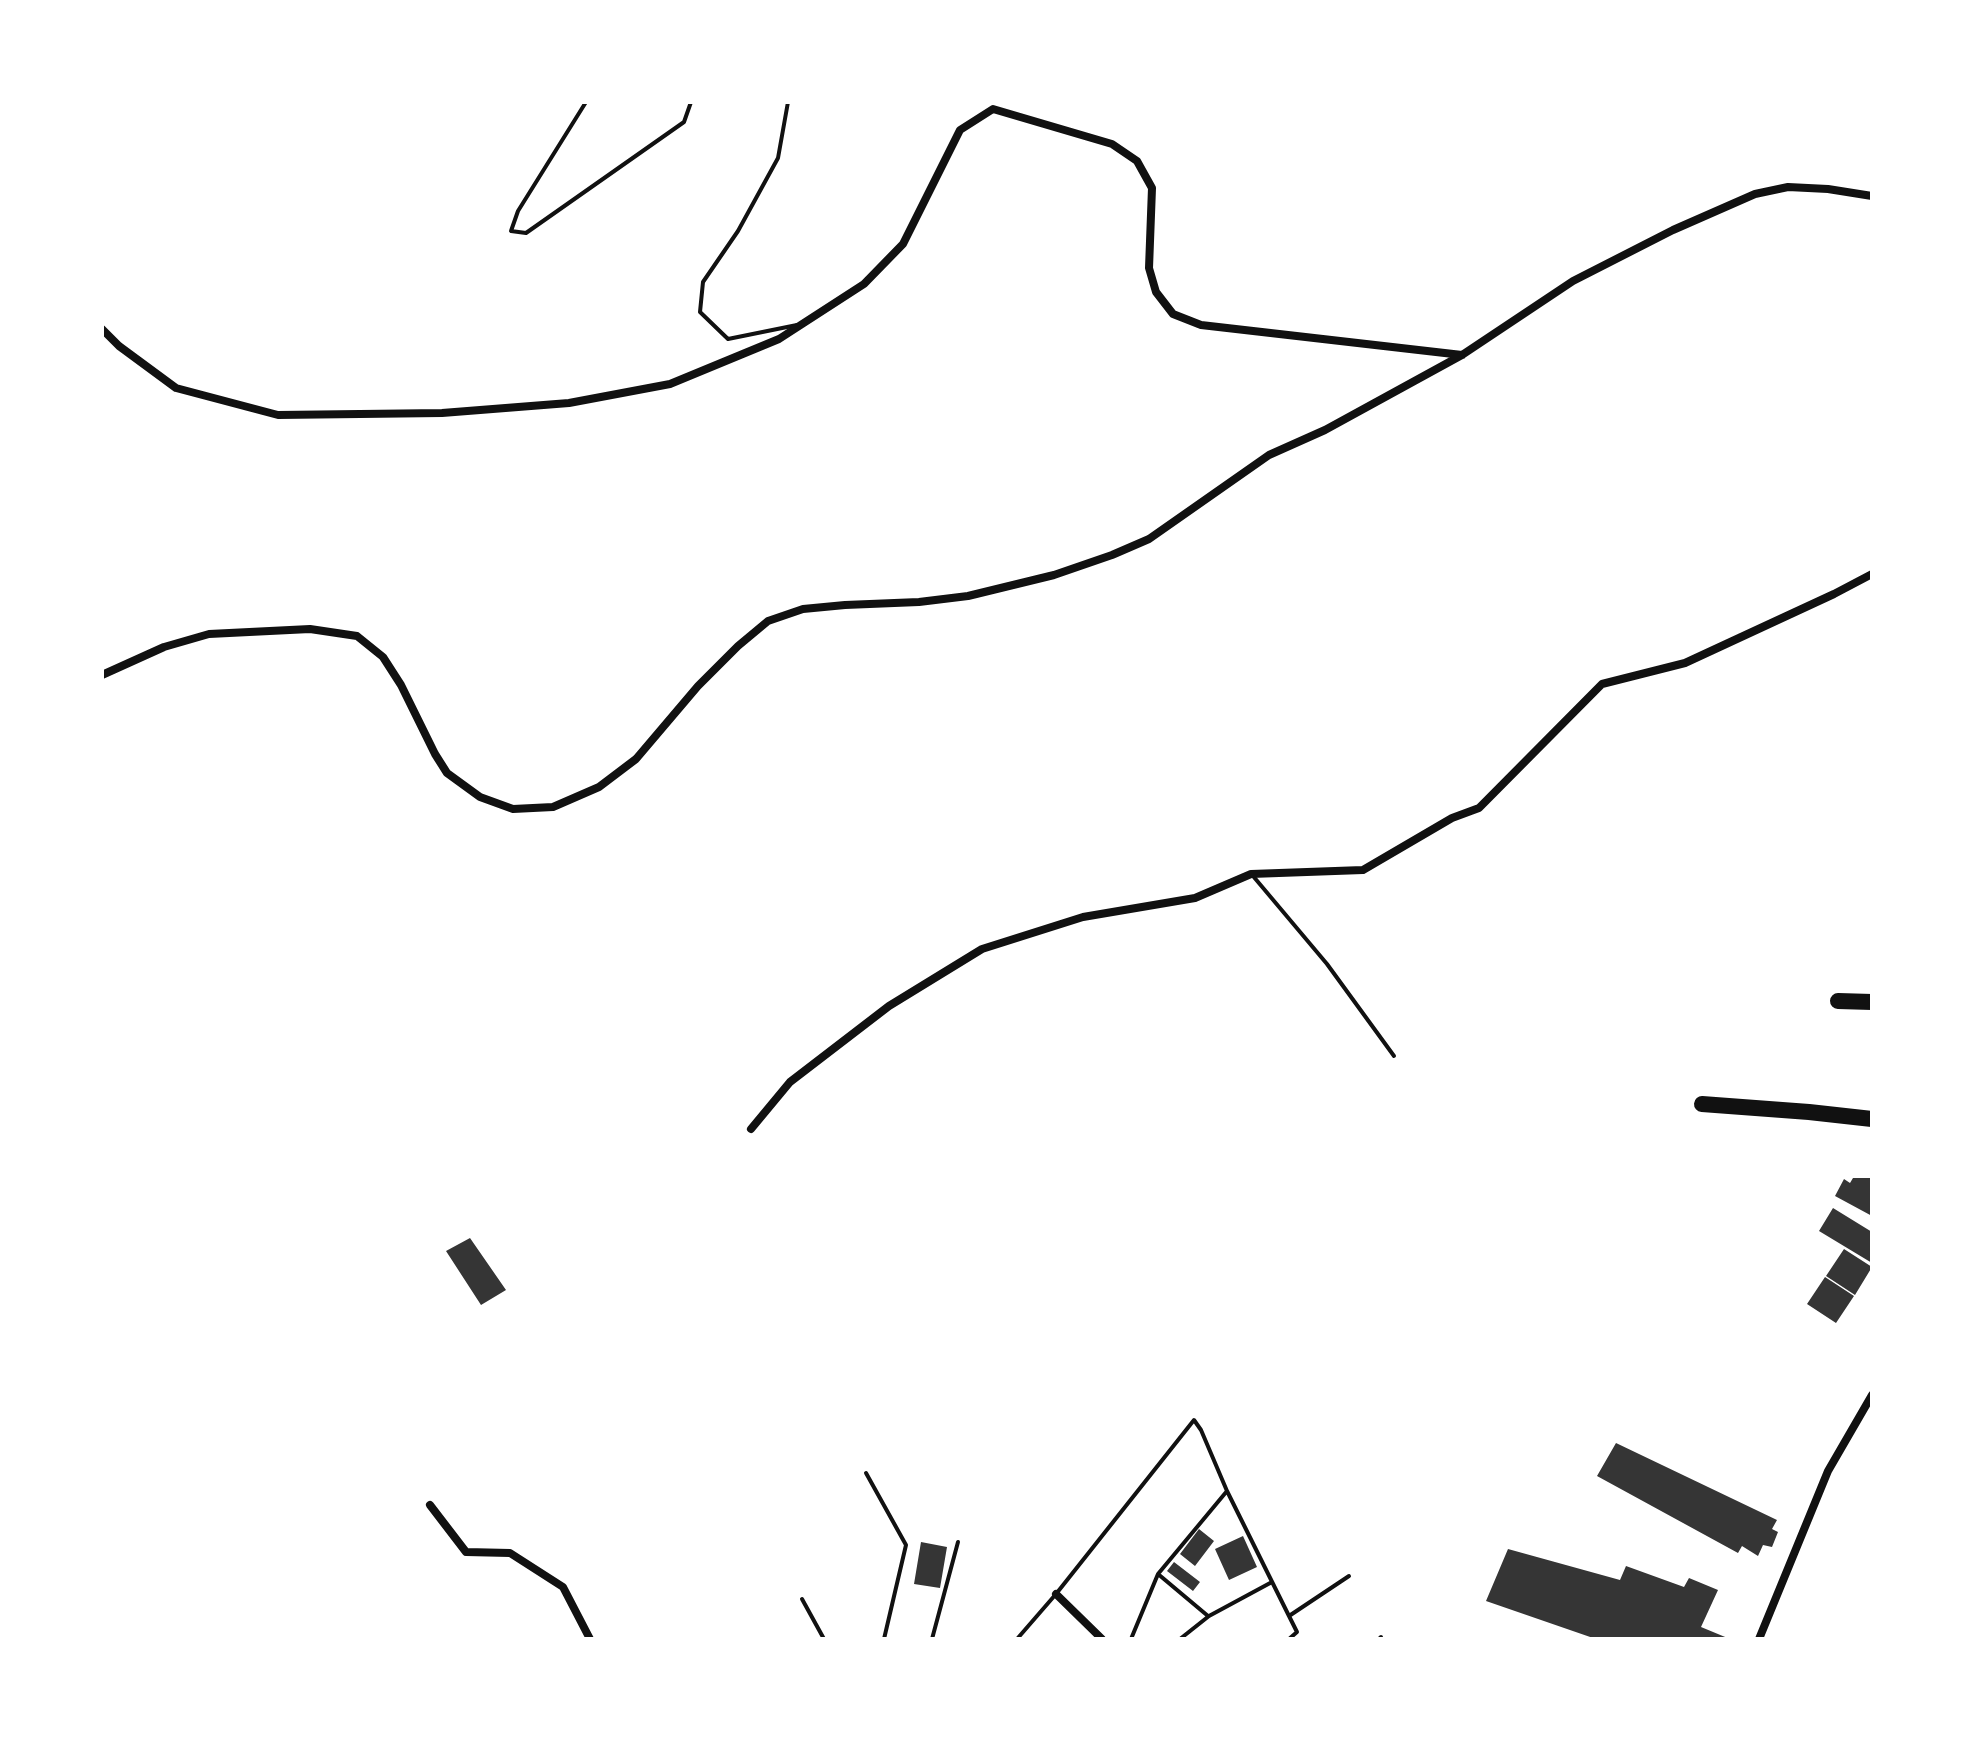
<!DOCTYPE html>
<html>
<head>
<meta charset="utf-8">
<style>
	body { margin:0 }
	#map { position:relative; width:1974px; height:1741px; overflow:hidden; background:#fff; font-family:"Open Sans",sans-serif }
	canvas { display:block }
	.frame { position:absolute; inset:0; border:104px solid #fff; pointer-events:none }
</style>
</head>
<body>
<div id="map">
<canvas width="1974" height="1741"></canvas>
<div class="frame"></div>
</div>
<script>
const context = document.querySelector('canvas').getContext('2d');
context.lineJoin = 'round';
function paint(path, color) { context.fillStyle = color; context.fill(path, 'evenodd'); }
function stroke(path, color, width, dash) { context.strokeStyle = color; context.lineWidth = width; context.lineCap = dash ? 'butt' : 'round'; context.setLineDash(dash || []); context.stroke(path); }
const building = new Path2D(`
	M1853 1178H1872V1216L1835 1196 1844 1179 1850 1183Z
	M1833 1208 1872 1232V1263L1819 1231Z
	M470 1238 506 1290 481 1305 446 1251Z
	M1844 1249 1872 1267 1855 1295 1826 1276Z
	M1825 1277 1854 1296 1836 1323 1807 1304Z
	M1616 1443 1777 1520 1772 1529 1778 1532 1772 1547 1763 1545 1758 1556 1742 1546 1738 1553 1597 1476Z
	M1199 1529 1214 1541 1195 1566 1180 1554Z
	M1243 1536 1257 1567 1229 1580 1215 1549Z
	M921 1542 947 1547 940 1588 914 1584Z
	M1508 1549 1620 1580 1626 1566 1684 1587 1689 1578 1718 1590 1701 1627 1730 1639H1596L1486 1601Z
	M1174 1562 1200 1582 1193 1591 1167 1571Z`);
const service = new Path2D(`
	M586 102 518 211 511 231 526 233 684 122 691 102
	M788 102 778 158 738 231 703 282 700 312 728 339 797 325
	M1253 876 1327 964 1394 1056
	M866 1473 906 1545 884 1639
	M1158 1574 1208 1616
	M802 1599 824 1639
	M932 1639 958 1542
	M1017 1639 1056 1594 1194 1420 1201 1430 1227 1491
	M1131 1639 1158 1574 1227 1491 1289 1616
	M1180 1639 1209 1616 1272 1582
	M1289 1639 1297 1632 1289 1616 1349 1576
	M1379 1639 1381 1637`);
const minor = new Path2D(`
	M102 329 119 346 176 388 278 415 442 413 569 403 670 384 779 339 864 284 903 244 960 130 993 109 1112 144 1137 161 1152 188 1149 268 1156 292 1173 314 1201 325 1462 355
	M102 675 164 647 209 634 310 629 357 636 383 657 401 685 435 754 447 773 480 797 513 809 553 807 599 787 636 759 698 686 738 646 768 621 803 609 845 605 919 602 968 596 1054 575 1112 555 1149 539 1269 455 1325 430 1462 355 1573 281 1673 230 1755 194 1788 187 1828 189 1872 196
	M751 1129 790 1082 889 1006 982 949 1083 917 1195 898 1251 874 1363 870 1452 818 1479 808 1602 684 1685 663 1834 594 1872 574
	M430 1505 466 1552 510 1553 563 1587 590 1639
	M1056 1594 1102 1639
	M1759 1639 1828 1471 1872 1395`);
const motorway = new Path2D(`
	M1838 1001 1872 1002
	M1702 1104 1809 1112 1872 1119`);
paint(building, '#353535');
stroke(service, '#111', 4);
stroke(minor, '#111', 8);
stroke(motorway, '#111', 16);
</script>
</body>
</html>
